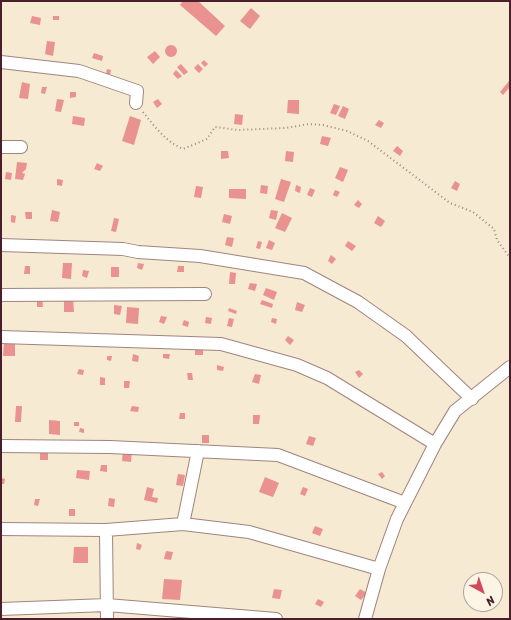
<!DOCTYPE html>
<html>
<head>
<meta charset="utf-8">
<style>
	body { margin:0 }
	#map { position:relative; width:511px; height:620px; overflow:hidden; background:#f6ead2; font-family:Sriracha,sans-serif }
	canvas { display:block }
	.frame { position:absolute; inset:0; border:2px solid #4a1f2b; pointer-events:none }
	.north { position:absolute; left:463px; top:572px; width:40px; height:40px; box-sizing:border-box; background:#fcf5e5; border:1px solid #b59f9b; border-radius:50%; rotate:140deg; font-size:11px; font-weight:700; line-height:16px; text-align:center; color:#4a1f2b }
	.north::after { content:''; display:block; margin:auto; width:14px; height:18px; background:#d1495b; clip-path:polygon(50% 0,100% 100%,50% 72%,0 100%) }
</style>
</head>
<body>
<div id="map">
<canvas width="511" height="620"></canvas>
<div class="frame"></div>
<div class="north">N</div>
</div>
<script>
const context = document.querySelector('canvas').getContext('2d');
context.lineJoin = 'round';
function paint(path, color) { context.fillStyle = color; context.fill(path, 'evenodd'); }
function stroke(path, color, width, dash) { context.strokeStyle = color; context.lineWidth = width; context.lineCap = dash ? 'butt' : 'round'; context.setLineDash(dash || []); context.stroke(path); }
const building = new Path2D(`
	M183 1H198L225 26 216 36 180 5Z
	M251 8 260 16 250 29 240 21Z
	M32 16 41 18 40 25 30 23Z
	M53 16H59V20H53Z
	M47 41 55 42 53 56 45 54Z
	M165 51a6 6 0 1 1 12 0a6 6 0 1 1-12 0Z
	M155 51 160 57 153 64 147 57Z
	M94 53 103 56 102 61 92 58Z
	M204 60 208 64 205 67 201 63Z
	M181 64 188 72 184 75 177 67Z
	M198 64 203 69 199 73 194 68Z
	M107 69 111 70 110 75 106 74Z
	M176 70 182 76 178 79 173 74Z
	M509 81 510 87 503 95 500 92Z
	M22 82 30 84 28 99 19 98Z
	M42 87H47L45 94 41 93Z
	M70 92H76V97L70 98Z
	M57 99 64 100 61 112 55 111Z
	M158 99 162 104 157 108 153 102Z
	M288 100H299V114L287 113Z
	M334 104 340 106 336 115 330 113Z
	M343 106 349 109 345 119 338 116Z
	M235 114 243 115 242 125 234 124Z
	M73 116 85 118 84 126 72 124Z
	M130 116 141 120 134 145 122 141Z
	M379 120 384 123 381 128 375 125Z
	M322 136 331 138 328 146 320 144Z
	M397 146 403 151 400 156 393 151Z
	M221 151H228L229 158 221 159Z
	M286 151 294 152 293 162 285 161Z
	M17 162 27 163 26 169 22 173 25 174 23 180 15 179Z
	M97 163 103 166 100 171 94 169Z
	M340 167 348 170 343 182 335 178Z
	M6 172 12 173 11 180 5 179Z
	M57 179 63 180 62 186 57 185Z
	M281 179 291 182 284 202 275 199Z
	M455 181 460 184 457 191 451 188Z
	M261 185 268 186 267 194 260 193Z
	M296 185 301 187 300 193 295 191Z
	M196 186 203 187 201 198 194 197Z
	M310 188 315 190 312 197 307 195Z
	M229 189H246V199L229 198Z
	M335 190 340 192 337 197 333 195Z
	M358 200 362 204 359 208 354 205Z
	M52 210 60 212 58 222 50 221Z
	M271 210 278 211 276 220 269 218Z
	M25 212H32V219H26Z
	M282 213 292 218 285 232 275 228Z
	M224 214 232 216 230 224 222 222Z
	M11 215 16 216 15 223 11 222Z
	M378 216 385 221 381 227 374 223Z
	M114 218 119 219 116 232 111 231Z
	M227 237 234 238 232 247 225 245Z
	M269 240 275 243 272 250 266 248Z
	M258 241 262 242 260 249 256 248Z
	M348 241 356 246 352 251 345 246Z
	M331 255 336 259 332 264 328 261Z
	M63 263H72L71 279 62 278Z
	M138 263 144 264 142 270 137 268Z
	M25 266H30V274H24Z
	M178 266H184V272H177Z
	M111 267H119V277H111Z
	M83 270 89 271 87 278 82 276Z
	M230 272 236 273 235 284H229Z
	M250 283 257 284 255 291 248 289Z
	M266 288 277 292 274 300 263 295Z
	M37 297 42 298 43 307H37Z
	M73 298 74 312H64V299Z
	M262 300 273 304 272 308 260 304Z
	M297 302 305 305 302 312 295 310Z
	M114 305 122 306 120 315 114 314Z
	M127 307 139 308 138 324 126 323Z
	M229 308 237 311 236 314 228 311Z
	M161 316 167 317 164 324 159 322Z
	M206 317 212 318 211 324 205 323Z
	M229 318 234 319 232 327 227 326Z
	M272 318 277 319 276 324 271 322Z
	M184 320 189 322 188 327 182 325Z
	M288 336 294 340 290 345 285 340Z
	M4 341 15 342V356H3Z
	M195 348H203V355H195Z
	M133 354 139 356 138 362 132 361Z
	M163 354H170L169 359 163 358Z
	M107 356H112L111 361 107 360Z
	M217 365 224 367 223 371 217 370Z
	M79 369 84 370 83 375 77 374Z
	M359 370 363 374 359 378 355 372Z
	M187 373H192L193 380H188Z
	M255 374 261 375 259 384 252 382Z
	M100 377 105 378V385H100Z
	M124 381H130L129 388H124Z
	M16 406H22L21 422H15Z
	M132 406 139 407 138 412 130 411Z
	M180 413H185V419H179Z
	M253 415H260L259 424H253Z
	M49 420 60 421V435L49 434Z
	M74 422H79V426H74Z
	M80 428 84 429V433L79 432Z
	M202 435H209V443H202Z
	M309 436 316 438 313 446 306 444Z
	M123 449 132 450 131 462 122 461Z
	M40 452H48V460H40Z
	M101 465H107V472L100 471Z
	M77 470 90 471 89 480 76 478Z
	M382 472 385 476 382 479 378 474Z
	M178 474 185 475 183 486 176 485Z
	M265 477 279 483 273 497 259 492Z
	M1 478 5 479 4 484H1Z
	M147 487 154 489 152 497 158 498 157 503 144 500Z
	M303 487 308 489 305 496 300 494Z
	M109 498 115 499 114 507 108 506Z
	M35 499H40L38 506 34 505Z
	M69 509H75V516H69Z
	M315 526 323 529 320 536 312 533Z
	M137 543 142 545 140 550 136 549Z
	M74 547H88V563H73Z
	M166 551 173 552 171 560 164 559Z
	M164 579 182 580 180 600 162 599Z
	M274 589 282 590 280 599 272 598Z
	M360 589 367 593 361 600 355 596Z
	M318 599 324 602 321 607 315 604Z`);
const path = new Path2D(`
	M143 112C155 127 165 141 183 149L207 139 215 127 238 130 286 128 309 124 323 125 347 131 368 141 450 203 473 212 494 229 497 240 510 258`);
const street = new Path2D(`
	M1 62 79 71 137 91 136 103
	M1 147H21
	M1 245 123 249 138 252 200 256 304 273 358 302 406 336 472 399
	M1 295 205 294
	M1 337 221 344 297 365 327 378 435 444
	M1 446 110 447 278 455 405 503
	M183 524 198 451
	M1 529 106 530 183 524 249 532 379 569
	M106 530 107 619
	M1 609 107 605 276 619
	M365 619 379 569 397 519 435 444 455 411 510 367`);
paint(building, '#e9928f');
stroke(street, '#a0847e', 14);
stroke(path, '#a0847e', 2, [1, 3]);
stroke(street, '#fff', 12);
</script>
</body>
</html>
